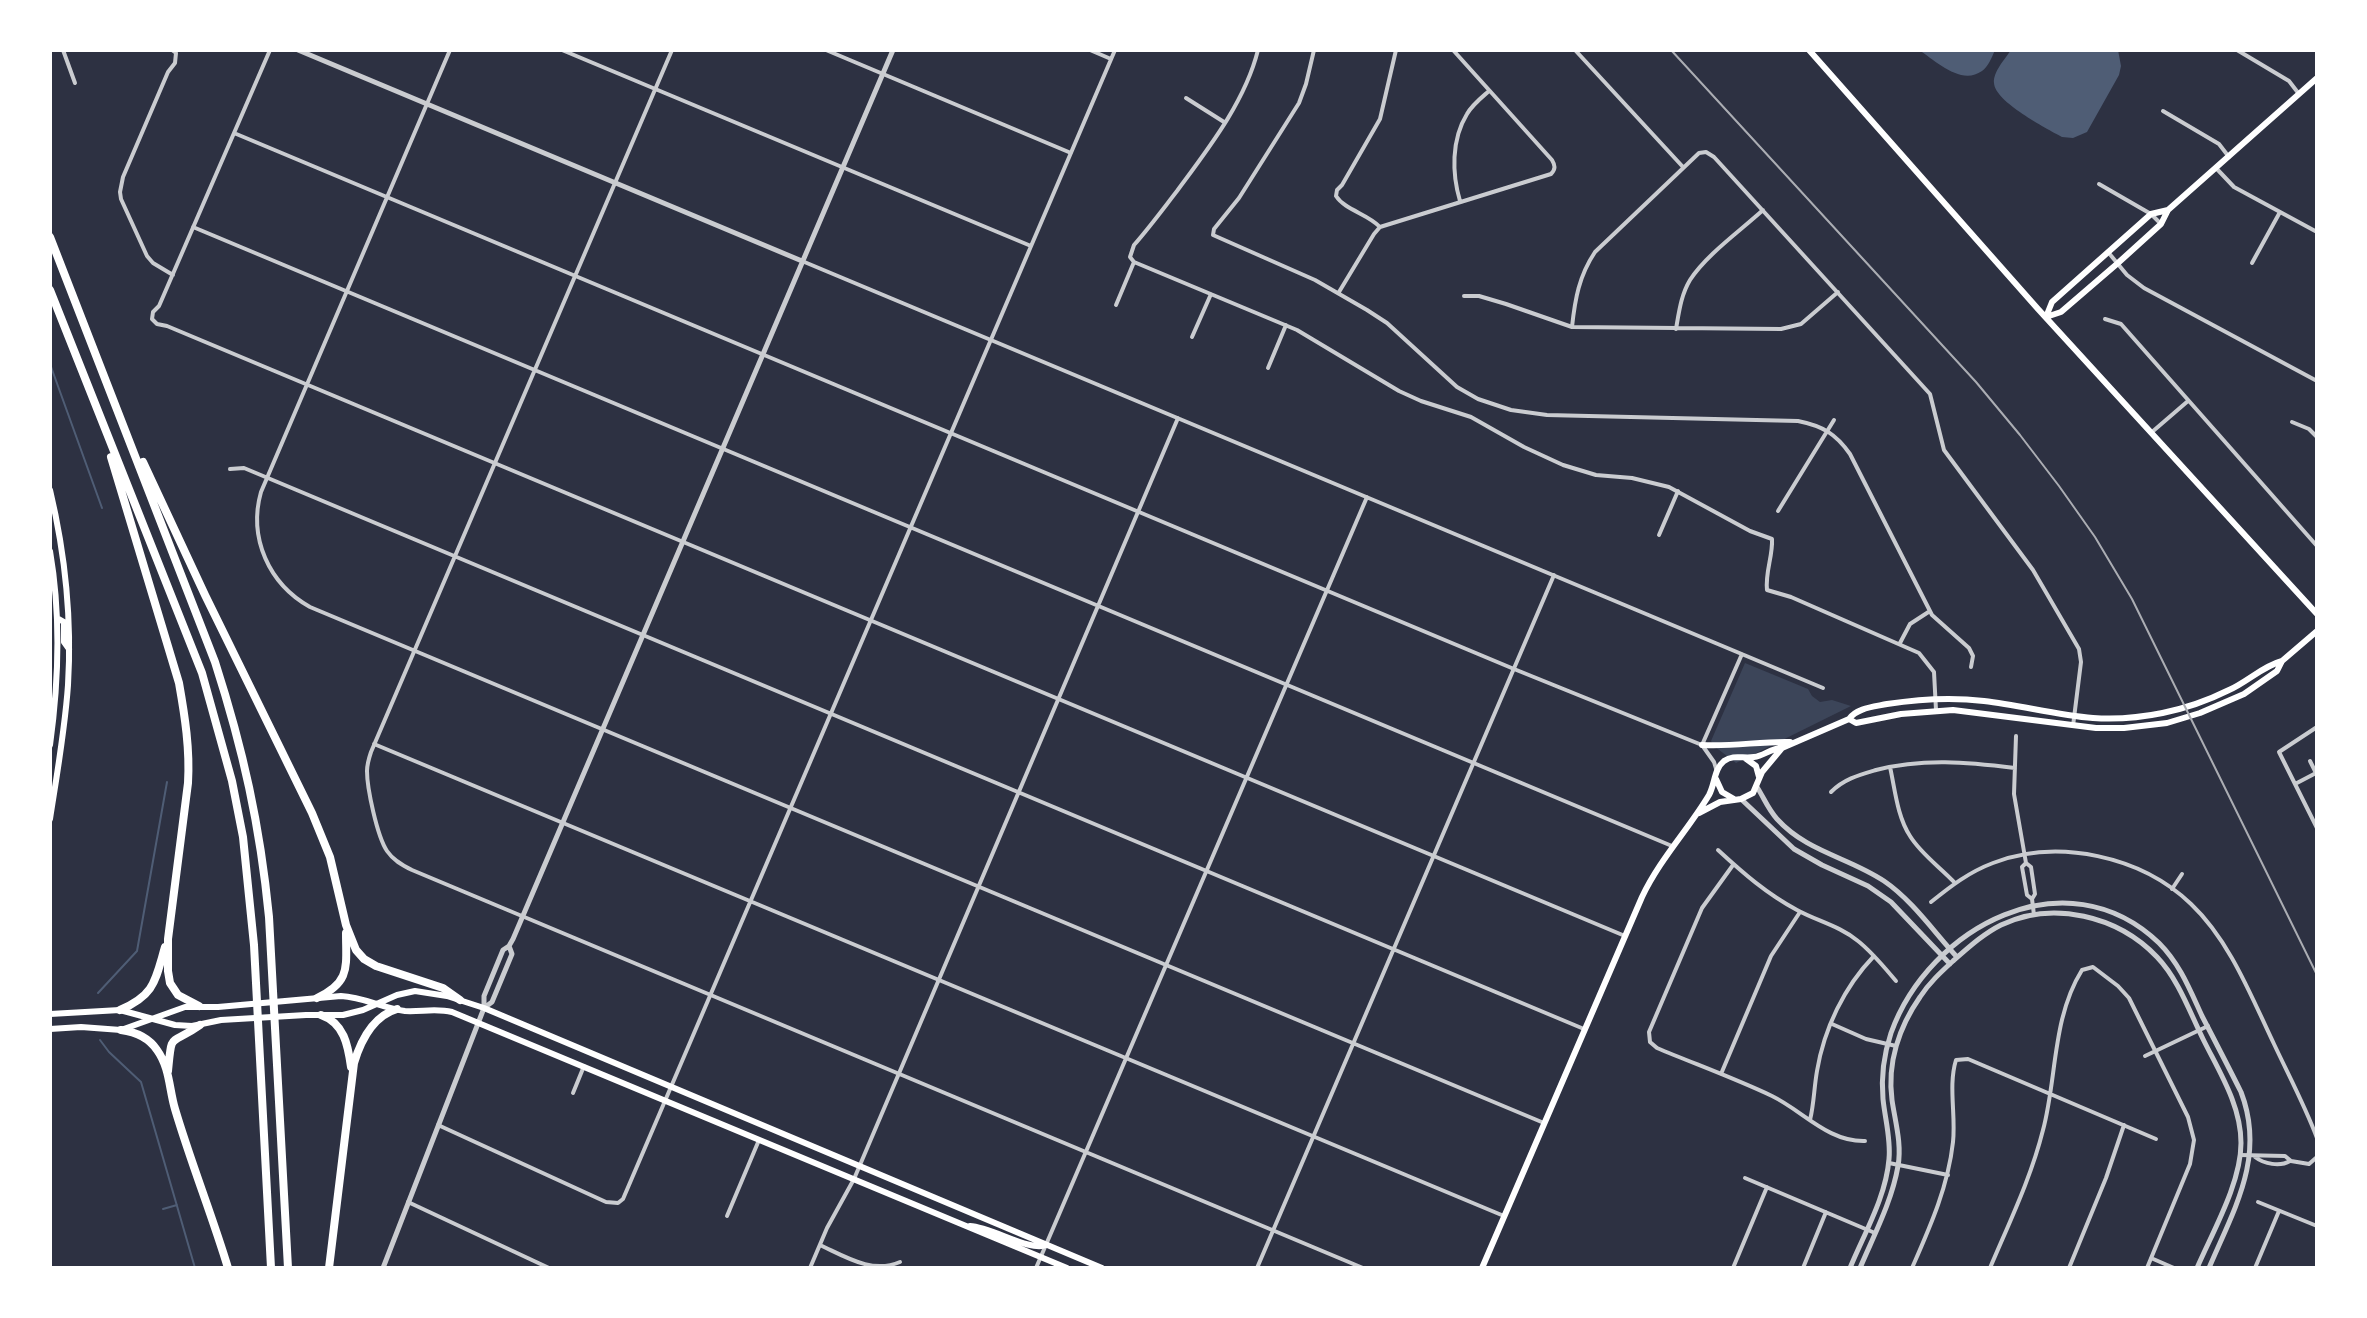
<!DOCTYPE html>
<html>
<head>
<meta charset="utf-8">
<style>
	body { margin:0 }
	#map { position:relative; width:2367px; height:1318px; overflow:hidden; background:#2d3142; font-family:"Roboto Condensed",sans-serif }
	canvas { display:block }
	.frame { position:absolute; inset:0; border:52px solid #fff; pointer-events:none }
</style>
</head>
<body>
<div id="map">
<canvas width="2367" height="1318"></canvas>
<div class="frame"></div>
</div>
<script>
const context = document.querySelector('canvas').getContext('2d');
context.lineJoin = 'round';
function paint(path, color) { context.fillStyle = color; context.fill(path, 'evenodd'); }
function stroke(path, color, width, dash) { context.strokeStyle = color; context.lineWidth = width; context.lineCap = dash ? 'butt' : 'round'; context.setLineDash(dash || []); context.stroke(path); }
const green = new Path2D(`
	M1745 663 1808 689 1812 696 1820 702 1832 700 1851 706 1736 763 1714 746 1711 741Z`);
const water = new Path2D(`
	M1919 50H1995C1992 57 1988 67 1982 71 1961 86 1936 61 1919 50Z
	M2011 50H2118L2121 66 2119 75 2087 132 2073 138 2062 137C2046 128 1995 102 1994 83 1993 72 2005 59 2011 50Z`);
const stream = new Path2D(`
	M50 364 102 508
	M98 993 137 951 167 782
	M100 1040 109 1052 141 1082 195 1268
	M163 1209 177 1205`);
const minor = new Path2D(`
	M63 50 75 83
	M172 50 176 53 175 63 168 72 123 177 120 192 121 199 147 256 153 263 173 275
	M270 50 159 306 153 312 152 319 157 324 167 326 1625 936
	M450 50 261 492C248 538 269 584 310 607L1544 1123
	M562 50 1031 246
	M672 50 371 752C369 758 367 764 367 771 367 788 377 836 387 851 393 860 402 865 412 870L1363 1268
	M826 50 1071 153
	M1090 50 1111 59
	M1258 50C1245 102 1208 149 1177 191 1163 209 1149 228 1134 245L1130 257 1134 262 1297 330 1399 391 1421 401 1471 417 1524 447 1563 465 1596 475 1632 478 1669 487 1750 531 1772 539C1773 556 1765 572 1767 590L1791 597 1919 653 1934 672 1936 710
	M1314 50 1306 84 1299 103 1239 198 1214 229 1213 235 1315 280 1367 310 1387 323 1457 387 1478 399 1511 410 1547 415 1798 421C1823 426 1836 434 1850 454L1932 615 1969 648 1973 656 1971 667
	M1575 50 1683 167
	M2237 50 2289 81 2299 94
	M1186 98 1224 122
	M2163 111 2219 144 2229 157
	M234 133 1514 669 1702 745 1714 762 1717 772
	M2216 168 2234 187 2317 232
	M2099 184 2151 214 2161 224
	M1460 201C1452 174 1451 140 1467 114 1472 105 1481 98 1489 91
	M193 227 1672 846
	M1380 227C1368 214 1345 210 1336 196L1337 190 1342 185 1380 119 1396 50
	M2108 252 2127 275 2144 288 2317 381
	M802 261 1823 688
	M2252 263 2280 212
	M1339 292 1374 234 1380 227 1551 174C1556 169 1555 165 1552 160L1453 50
	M1464 296H1479L1506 304 1572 327 1781 329 1801 324 1838 292
	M1116 305 1134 262
	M2105 319 2121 324 2317 546
	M1572 327C1575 299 1579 276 1595 252L1699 153 1706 152 1714 157 1930 394 1944 450 2033 570 2079 649 2081 662 2073 726
	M1676 329C1679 312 1681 295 1690 280 1706 255 1740 231 1763 210
	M1192 337 1211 294
	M1268 368 1286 325
	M2292 422 2309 429 2317 437
	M2152 432 2188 401
	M230 469 244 468 1584 1029
	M1778 511 1834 420
	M1659 535 1678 491
	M1900 643 1910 624 1930 611
	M2317 727 2279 752 2317 828
	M2016 736 2014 794 2026 863 2031 867 2035 894 2032 899
	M374 744 1504 1216
	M1702 745 1742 654
	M1890 767C1895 789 1897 816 1910 836 1921 854 1940 867 1955 883
	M2295 784 2316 773 2310 761
	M1831 792C1844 779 1859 775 1876 770 1923 758 1967 762 2015 768
	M1718 850C1743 873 1767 894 1797 910 1817 921 1840 926 1858 941 1872 952 1884 967 1896 981
	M2026 863 2022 867 2027 895 2032 899 2034 915
	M1733 865 1702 908 1649 1032 1650 1042 1657 1048C1695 1064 1734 1078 1772 1096 1803 1111 1828 1142 1865 1141
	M2172 889 2182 874
	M1931 902C1951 886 1969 872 1993 863 2058 838 2141 856 2191 904 2230 941 2251 996 2274 1044 2289 1076 2305 1106 2317 1138
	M1832 1024 1866 1039 1896 1046
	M2145 1056 2208 1026
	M1721 1074 1771 956 1800 912
	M573 1093 584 1066
	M1810 1120C1814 1104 1814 1088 1817 1071 1824 1029 1844 987 1874 956
	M438 1125 606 1202 618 1203 623 1199 1115 50
	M2240 1155 2285 1156 2291 1161 2309 1164 2317 1157
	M2255 1157C2264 1164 2280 1167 2290 1161
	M1889 1163 1948 1175
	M1745 1178 1875 1233
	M408 1202 549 1268
	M2258 1202 2317 1226
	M727 1216 759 1140
	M820 1245C846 1257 872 1274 900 1262
	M2151 1258 2174 1268
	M810 1268 827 1228 854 1179 1178 418
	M1036 1268 1367 497
	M1257 1268 1554 575
	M1733 1268 1767 1187
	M1803 1268 1826 1212
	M1912 1268C1930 1227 1948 1187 1953 1142 1956 1115 1948 1086 1956 1060L1968 1059 2156 1139
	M1990 1268C2009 1223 2031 1178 2043 1130 2057 1078 2052 1018 2082 970L2093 967 2118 986 2129 998 2188 1117 2194 1140 2190 1164 2147 1268
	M2069 1268 2106 1178 2124 1125
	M2255 1268 2279 1211`);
const tertiary = new Path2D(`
	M298 50 802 261
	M1757 787C1764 798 1768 809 1777 819 1807 852 1848 857 1884 881 1912 900 1934 932 1957 957
	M1741 799 1794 849 1822 865 1868 886 1891 902 1950 964
	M484 1008 492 1002 512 954 509 946
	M383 1268 484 1008V996L503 950 509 946 513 939 893 50
	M1850 1268C1864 1234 1886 1197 1889 1159 1891 1139 1885 1119 1883 1099 1881 1077 1884 1054 1891 1033 1929 927 2066 854 2159 943 2180 964 2190 990 2202 1016 2215 1041 2228 1066 2241 1092 2266 1157 2234 1209 2209 1268
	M1860 1268C1874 1235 1892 1201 1898 1166 1902 1144 1895 1121 1892 1100 1887 1063 1899 1027 1920 997 1929 983 1941 972 1953 961 1968 948 1983 934 2001 925 2053 900 2118 916 2157 957 2179 980 2190 1013 2204 1041 2220 1073 2241 1106 2241 1143 2241 1183 2213 1231 2197 1268`);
const secondary = new Path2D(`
	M1809 50 2038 309 2317 614
	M2046 317 2061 312 2118 263 2161 224 2168 210 2317 78
	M2046 317 2052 302 2151 214 2168 210
	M1849 719 1856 723 1901 714 1953 710 2096 728H2124L2167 723 2200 713 2244 694 2277 671 2282 661 2317 631
	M1702 745C1732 747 1761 741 1790 742
	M1745 758 1756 766 1759 777
	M1716 779 1722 792 1734 799
	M1699 813 1720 802 1741 799 1753 793 1762 772 1782 748
	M1482 1268 1642 897C1660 859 1688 830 1709 795 1715 784 1714 769 1724 761 1734 754 1743 759 1754 757 1764 756 1771 748 1782 748L1849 719C1857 708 1873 707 1887 704 1919 699 1952 697 1984 701 2020 705 2056 715 2093 718 2139 721 2187 711 2229 690 2247 682 2263 666 2282 661`);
const primary = new Path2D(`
	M50 490C65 553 72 619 68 685 65 729 57 774 50 819
	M50 551C61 615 59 680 50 745
	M57 618 64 622V642L69 649
	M50 1014 120 1010 175 1025 192 1026 221 1020 306 1015H343L363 1010 397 995 415 991 447 996 484 1008 1102 1268
	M50 1029 81 1027 121 1030 185 1007H218L341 996C363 997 383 1008 405 1011 421 1012 436 1008 452 1012L1067 1268
	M970 1226C992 1227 1030 1252 1046 1245`);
const motorway = new Path2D(`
	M50 237 215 662C243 749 260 825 269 917L288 1268
	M50 290 202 673 232 781 243 837 254 945 271 1268
	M111 457 179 683C185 717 190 749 188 783L168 939V971L170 983 178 995 199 1006
	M143 462 205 595 312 813 330 857 346 925 356 950 364 959 376 966 443 988 460 1000
	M317 998C351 982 346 967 346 933
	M120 1010C155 995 155 981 165 947
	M321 1015C344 1023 348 1045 351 1067
	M121 1030C136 1032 149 1038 157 1050 170 1068 169 1089 175 1109 191 1163 212 1215 228 1268
	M168 1071C172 1030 169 1047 200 1025
	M329 1268 354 1063C361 1040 373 1016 397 1009`);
const rail = new Path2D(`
	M1671 50 1976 382 2020 435 2059 486 2095 537 2132 599 2317 975`);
paint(green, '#3c4559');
paint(water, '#4f5d75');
stroke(stream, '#4f5d75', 2);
stroke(minor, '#caccd0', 4);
stroke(tertiary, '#caccd0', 5);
stroke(secondary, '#fff', 6);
stroke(primary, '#fff', 6);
stroke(motorway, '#fff', 8);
stroke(rail, '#abadb3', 2);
</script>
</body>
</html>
